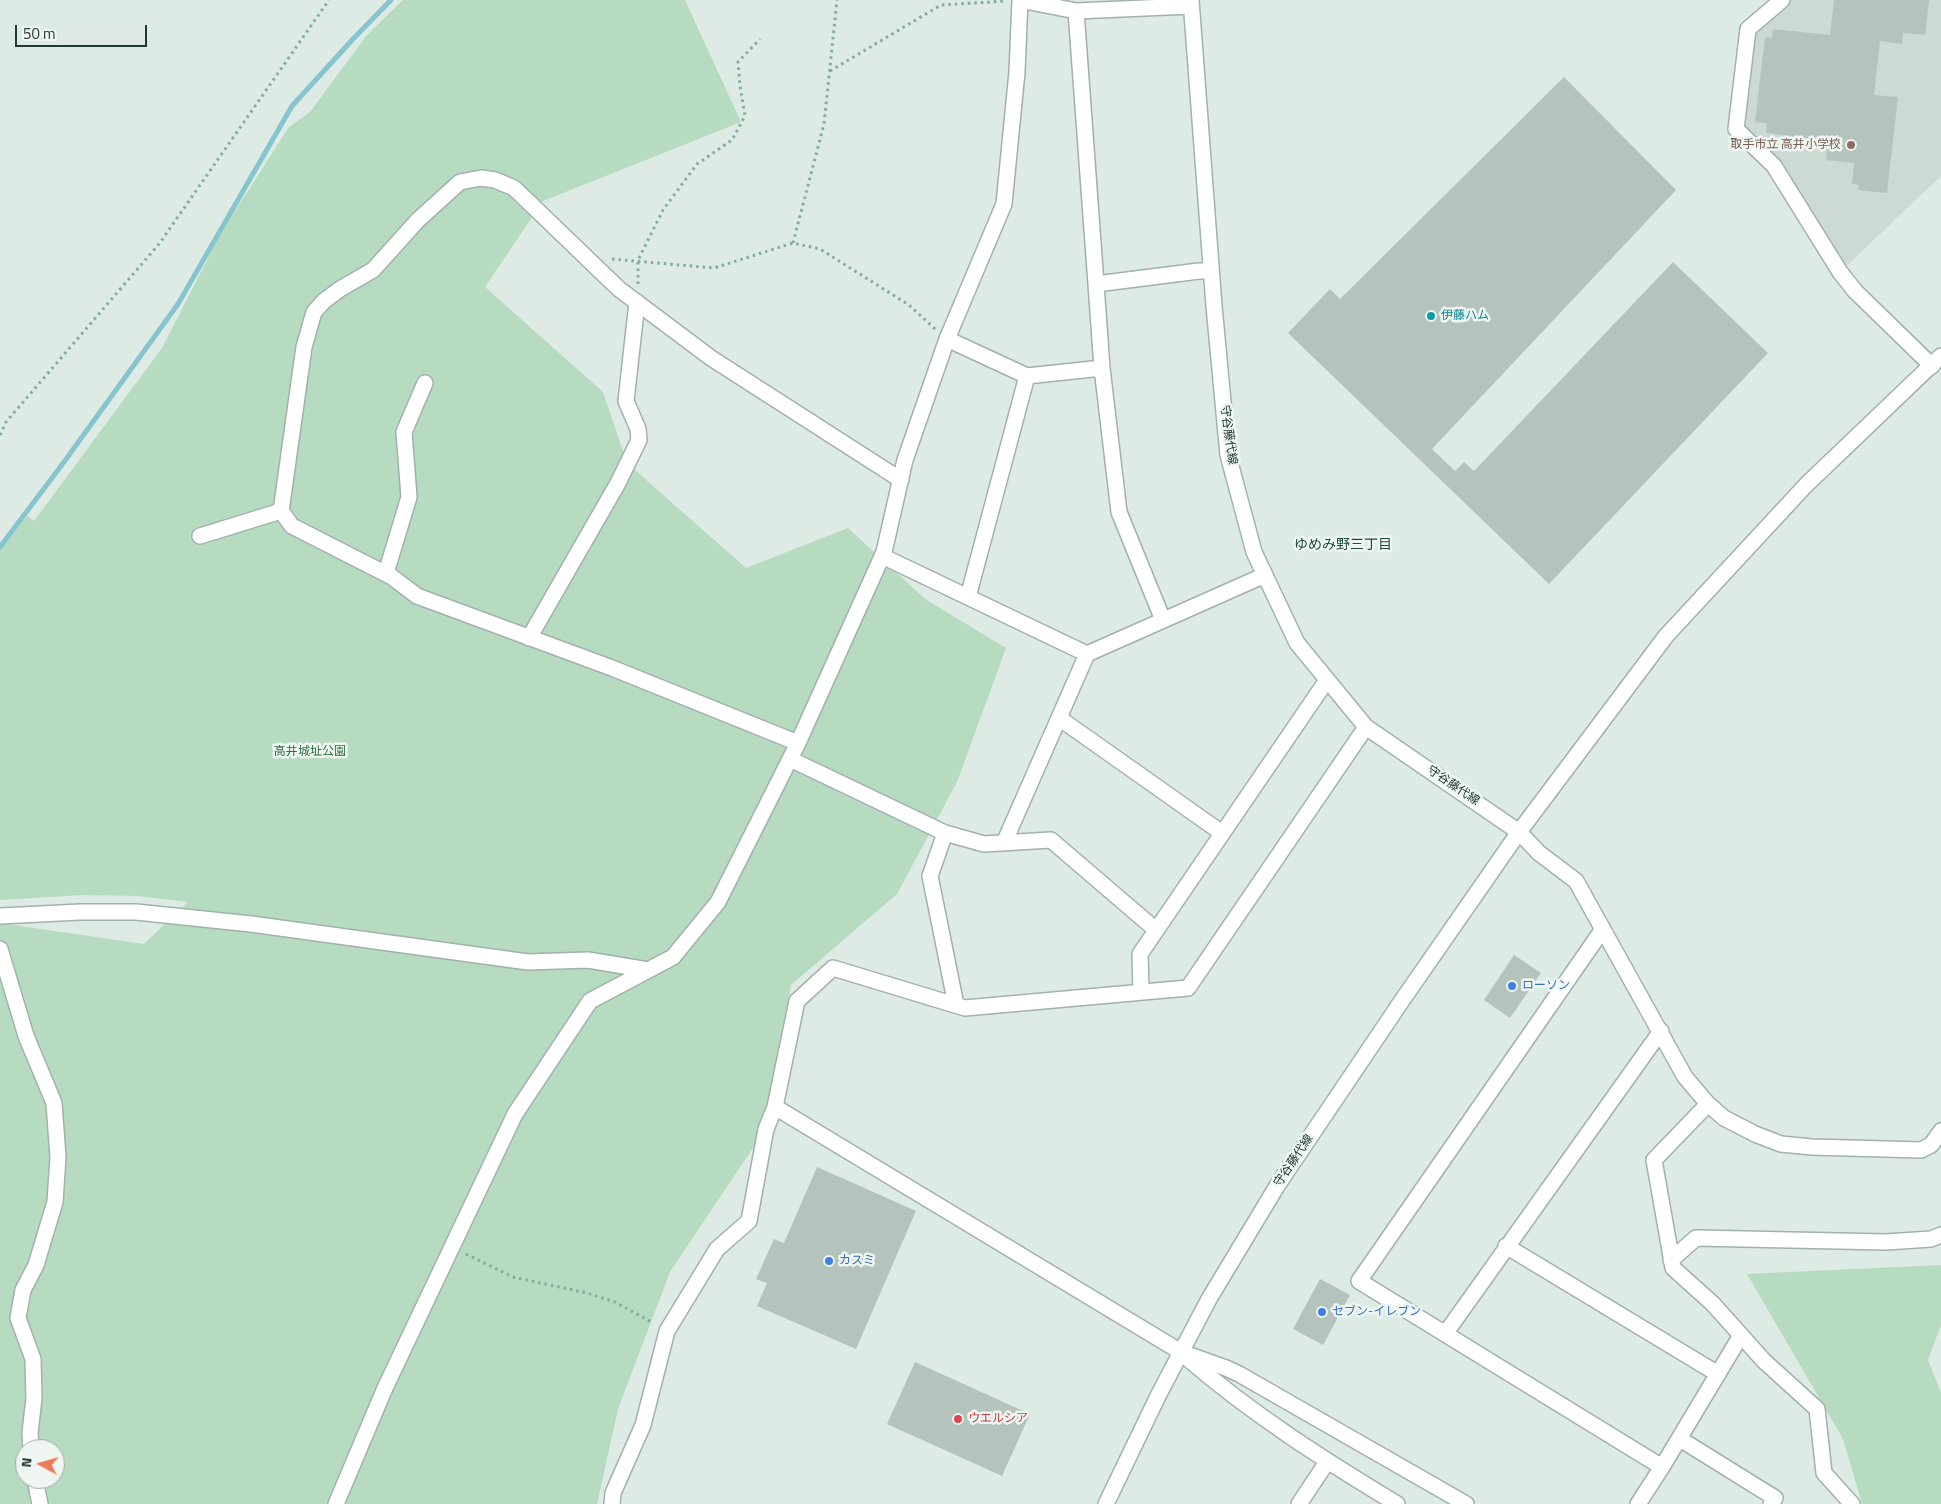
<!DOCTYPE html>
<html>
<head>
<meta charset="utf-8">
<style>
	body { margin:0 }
	#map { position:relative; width:1941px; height:1504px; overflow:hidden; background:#deeae4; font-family:"Titillium Web",sans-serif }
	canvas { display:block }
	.north { position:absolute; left:15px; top:1439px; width:50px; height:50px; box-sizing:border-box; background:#eff6f2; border:1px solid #9caaa5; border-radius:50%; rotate:276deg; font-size:14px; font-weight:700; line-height:20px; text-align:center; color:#203932 }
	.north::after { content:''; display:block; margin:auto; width:18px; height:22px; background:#ee7a58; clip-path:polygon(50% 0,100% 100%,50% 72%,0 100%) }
	.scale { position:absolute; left:15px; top:25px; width:132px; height:22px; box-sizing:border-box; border:2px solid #203932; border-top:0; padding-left:6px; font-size:15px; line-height:18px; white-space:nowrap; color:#203932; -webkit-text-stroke:4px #eff6f2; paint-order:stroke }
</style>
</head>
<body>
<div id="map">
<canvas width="1941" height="1504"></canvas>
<div class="north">N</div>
<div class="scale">50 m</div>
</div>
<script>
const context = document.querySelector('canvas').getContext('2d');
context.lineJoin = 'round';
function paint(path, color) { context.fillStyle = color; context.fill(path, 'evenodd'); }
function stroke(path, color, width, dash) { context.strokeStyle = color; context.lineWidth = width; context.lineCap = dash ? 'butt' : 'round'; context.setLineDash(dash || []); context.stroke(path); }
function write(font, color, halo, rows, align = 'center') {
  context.font = font + ' "Titillium Web","Noto Sans JP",sans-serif'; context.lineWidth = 5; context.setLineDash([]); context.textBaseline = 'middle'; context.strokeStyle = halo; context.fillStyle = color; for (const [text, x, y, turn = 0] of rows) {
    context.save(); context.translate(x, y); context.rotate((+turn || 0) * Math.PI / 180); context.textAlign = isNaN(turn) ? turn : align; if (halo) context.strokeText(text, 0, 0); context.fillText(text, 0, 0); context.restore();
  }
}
const built = new Path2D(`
	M1790 0H1941V176L1842 270 1742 129 1754 34Z`);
const green = new Path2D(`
	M403 0H685L741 122 543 201 485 287 603 392 627 463 746 568 848 528 925 599 1006 648 957 782 897 894 791 985 763 1133 670 1272 618 1409 597 1504H0V923L144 944 188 902 137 896 82 895 0 900V549L27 516 34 521 162 348 222 231 289 127 310 112 367 35ZM25 1449H55V1479H25Z
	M1941 1265V1325L1928 1360 1941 1393V1504H1862L1843 1439 1747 1274Z`);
const stream = new Path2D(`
	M0 547 64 462 178 304 292 106 353 39 391 0`);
const building = new Path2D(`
	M1834 0H1929L1925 35 1903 33 1902 44 1880 41 1874 95 1898 97 1887 193 1858 190 1859 185 1852 184 1854 163 1826 160 1828 141 1766 133 1767 123 1755 122 1765 37 1772 38 1773 29 1830 35Z
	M1564 77 1676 190 1432 449 1455 471 1464 462 1474 471 1673 262 1768 353 1549 584 1288 333 1330 289 1340 299Z
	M1514 955 1541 973 1510 1018 1484 1000Z
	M817 1167 916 1211 856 1349 757 1306 767 1283 756 1279 774 1239 784 1243Z
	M1320 1279 1350 1295 1323 1345 1293 1329Z
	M915 1362 1030 1414 1002 1476 887 1424Z`);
const path = new Path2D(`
	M830 71 941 5 1006 1
	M793 243 824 124 837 0
	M612 259 714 268 793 243 820 249 909 305 935 329
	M638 284V260L663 210 697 164 732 140 745 116 740 86 738 62 760 39
	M0 435 6 422 159 244 329 0
	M466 1254 513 1277 587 1293 615 1302 653 1323`);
const minor = new Path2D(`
	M1020 0 1076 11 1191 6
	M1782 0 1748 29 1736 129 1774 166 1840 272 1855 291 1932 366
	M1076 11 1096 284
	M947 339 1027 376 1102 368 1096 284 1199 271H1211
	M1102 368 1119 512 1163 620
	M200 536 281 511
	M882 556 1087 654
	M386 573 409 497 404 432 425 383
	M968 597 1027 376
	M529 638 618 483 639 440 638 429 626 401 637 302
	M1059 718 1222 833
	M798 743 612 668 417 596 392 577 292 526 281 511 304 347 314 312 324 301 340 289 373 270 418 220 460 182 481 178 495 180 514 188 619 289 711 358 901 480
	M790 759 945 833 984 844 1051 840 1156 930
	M1519 832 1539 853 1576 881 1685 1077 1708 1104 1724 1118 1755 1134 1781 1144 1812 1147 1921 1150 1931 1145 1941 1131
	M945 833 930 876 956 1005
	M1004 843 1087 654 1265 575
	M0 916 80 912H136L251 924 528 962 588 960 648 970
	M1603 929 1359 1281 1662 1467
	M0 949 26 1036 54 1103 58 1157 55 1202 36 1265 23 1290 18 1318 33 1359 34 1398 30 1433 31 1449
	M1141 992 1140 954 1327 680
	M1708 1104 1654 1160 1673 1268 1713 1304 1764 1361 1817 1409 1824 1473 1852 1504
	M775 1107 1181 1352
	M1506 1246 1718 1374
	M1671 1260 1696 1238 1886 1242 1931 1239 1941 1235
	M1445 1334 1661 1031
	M1680 1439 1775 1498 1771 1504
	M35 1479 40 1504
	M336 1504 385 1388 515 1114 590 1001 673 957 718 902 798 743 884 552 905 460 947 339 1004 204 1017 72 1020 0
	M612 1504 613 1493 643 1425 667 1331 717 1249 749 1221 766 1129 775 1107 797 1001 833 968 965 1008 1188 988 1366 727
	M1299 1504 1327 1462
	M1638 1504 1662 1467 1740 1337`);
const tertiary = new Path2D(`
	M1519 832 1666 636 1806 485 1941 356
	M1181 1352 1226 1368 1239 1374 1466 1504
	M1187 1358C1252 1414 1324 1460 1397 1504`);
const secondary = new Path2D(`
	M1106 1504 1159 1394 1209 1299 1277 1186 1401 1002 1519 832 1366 727 1297 643 1254 552 1228 455 1214 306 1191 0`);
const markers = [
	[1851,145,5,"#8d6e63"],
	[1431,316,5,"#0f9aa8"],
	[1512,986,5,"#3f7fe0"],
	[829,1261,5,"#3f7fe0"],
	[1322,1312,5,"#3f7fe0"],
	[958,1419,5,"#e0444e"]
];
const educationNames = [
	["取手市立 高井小学校",1841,145]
];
const cultureNames = [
	["伊藤ハム",1441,316]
];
const streetNames = [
	["守谷藤代線",1228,435,82],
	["守谷藤代線",1453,786,34],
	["守谷藤代線",1294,1161,-56]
];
const parkNames = [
	["高井城址公園",310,752]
];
const shopNames = [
	["ローソン",1522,986],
	["カスミ",839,1261],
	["セブン-イレブン",1332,1312]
];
const healthNames = [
	["ウエルシア",968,1419]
];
const neighbourhoodNames = [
	["ゆめみ野三丁目",1343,546]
];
paint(built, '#cdd9d3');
paint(green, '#b7dbc0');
stroke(stream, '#87c5ce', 5);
paint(building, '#b4c4bd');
stroke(minor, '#a1b1ab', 18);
stroke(tertiary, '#a1b1ab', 18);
stroke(secondary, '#9eb5ac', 18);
stroke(path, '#7fad9e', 3, [2.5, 4]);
stroke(minor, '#fff', 15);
stroke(tertiary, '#fff', 15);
stroke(secondary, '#fff', 15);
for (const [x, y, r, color] of markers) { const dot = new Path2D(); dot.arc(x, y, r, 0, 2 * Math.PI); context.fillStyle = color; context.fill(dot); stroke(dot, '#eff6f2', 2); }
write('12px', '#785e54', '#eff6f2', educationNames, 'right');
write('12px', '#0d838f', '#eff6f2', cultureNames, 'left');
write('12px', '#203932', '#eff6f2', streetNames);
write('12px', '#2c6e44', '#eff6f2', parkNames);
write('12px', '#366cbe', '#eff6f2', shopNames, 'left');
write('12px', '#be3a42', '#eff6f2', healthNames, 'left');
write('14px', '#1d4a3e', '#eff6f2', neighbourhoodNames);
</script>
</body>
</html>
